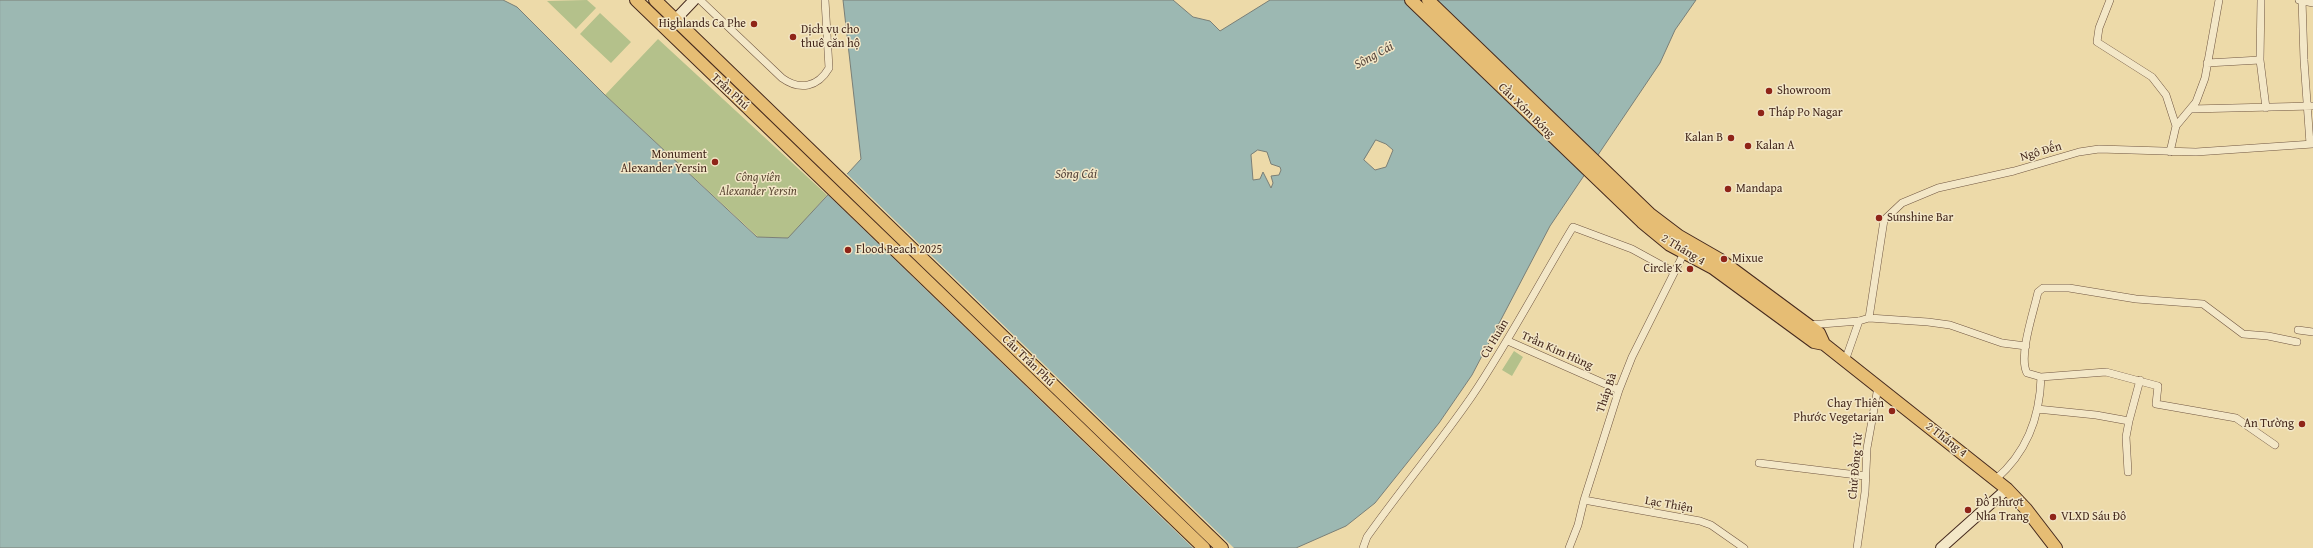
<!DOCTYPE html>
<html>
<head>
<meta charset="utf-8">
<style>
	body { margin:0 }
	canvas { display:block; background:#eddaa9 }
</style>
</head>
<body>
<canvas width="2313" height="548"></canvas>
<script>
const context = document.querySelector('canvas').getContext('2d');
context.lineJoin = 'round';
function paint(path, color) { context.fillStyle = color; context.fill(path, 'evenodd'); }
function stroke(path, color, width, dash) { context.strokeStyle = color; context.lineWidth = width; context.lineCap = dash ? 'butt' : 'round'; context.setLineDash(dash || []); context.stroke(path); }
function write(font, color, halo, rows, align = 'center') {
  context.font = font + ' "Gentium Book Plus",serif'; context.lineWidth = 3; context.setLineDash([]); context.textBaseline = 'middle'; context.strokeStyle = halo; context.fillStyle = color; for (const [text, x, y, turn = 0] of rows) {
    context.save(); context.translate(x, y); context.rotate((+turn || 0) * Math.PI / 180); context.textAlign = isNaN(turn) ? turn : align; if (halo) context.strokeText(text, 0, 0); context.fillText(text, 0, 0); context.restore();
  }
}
const green = new Path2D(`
	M587 0 596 8 576 29 547 1Z
	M600 13 631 42 611 63 580 34Z
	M658 39 827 195 789 238 758 237 605 95Z
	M1514 351 1523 357 1512 376 1502 370Z`);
const water = new Path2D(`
	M0 0H503L517 7 605 95 757 237 788 238 861 159 843 0H1173L1193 17 1210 21 1220 31 1270 0H1696L1675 30 1660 63 1550 226 1472 375 1439 423 1375 503 1346 526 1296 548H0ZM1376 140 1386 144 1393 150 1386 167 1375 170 1364 160ZM1258 150 1267 152 1271 164 1280 167 1281 170 1279 175 1271 176 1273 183 1271 188 1263 172 1260 179 1253 180 1251 155Z`);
const pier = new Path2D(`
	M846 173 1234 548H1193L826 193Z`);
const street = new Path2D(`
	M700 0 782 78C800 91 818 87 829 68L825 0
	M2110 0 2099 28 2097 42 2152 77 2166 95 2176 126
	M2261 0 2260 60 2266 108
	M2299 0 2313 3
	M2302 0 2304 60 2310 144
	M2207 63 2260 60
	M2191 109 2313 106
	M2170 152 2176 126 2196 102 2205 78 2219 0
	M1869 318 1884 220 1902 203 1938 188 2014 171 2079 152 2099 149 2196 152 2313 144
	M1809 325 1859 321 1869 318 1928 322 1950 325 2002 343 2026 346
	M2298 330 2313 332
	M1508 341 1619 390
	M1845 361 1859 321
	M2041 377 2106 372 2158 386 2156 404 2236 418 2275 445
	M2037 409 2096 415 2129 421 2126 437 2128 472
	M2129 421 2140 380
	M1759 463 1865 476
	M1996 479C2026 453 2040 417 2041 377L2027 373C2018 356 2034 311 2038 292L2043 288H2069L2136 299 2203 304 2243 334 2268 336 2297 342
	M1584 500 1700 521 1711 525 1744 548
	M1363 548 1367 537C1401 489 1439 444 1472 396 1509 341 1539 283 1573 227L1632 249 1674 272
	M1569 548 1578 525 1584 500 1619 390 1632 357 1684 253
	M1857 548 1865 492 1867 448 1878 387`);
const secondary = new Path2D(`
	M675 20 694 0
	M1941 548 2007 489`);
const primary = new Path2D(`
	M636 0 1204 548
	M655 0 1222 548
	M1411 0 1642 222 1670 245 1713 268 1814 342 1824 344
	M1428 0 1650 214 1679 236 1719 259 1819 333 1824 344 2007 489 2026 509 2056 548`);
const markers = [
	[754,24,4,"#8f2418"],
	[793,37,4,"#8f2418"],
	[1769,91,4,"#8f2418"],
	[1761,113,4,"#8f2418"],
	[1731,138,4,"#8f2418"],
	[1748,146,4,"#8f2418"],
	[715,162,4,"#8f2418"],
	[1728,189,4,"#8f2418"],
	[1879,218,4,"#8f2418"],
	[848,250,4,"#8f2418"],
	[1724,259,4,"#8f2418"],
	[1690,269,4,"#8f2418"],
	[1892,411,4,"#8f2418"],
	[2302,424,4,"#8f2418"],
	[1968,510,4,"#8f2418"],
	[2053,517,4,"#8f2418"]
];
const poiNames = [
	["Highlands Ca Phe",746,24,"right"],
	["Dịch vụ cho",801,30],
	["thuê căn hộ",801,44],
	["Showroom",1777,91],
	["Tháp Po Nagar",1769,113],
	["Kalan B",1723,138,"right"],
	["Kalan A",1756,146],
	["Monument",707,155,"right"],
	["Alexander Yersin",707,169,"right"],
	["Mandapa",1736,189],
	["Sunshine Bar",1887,218],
	["Flood Beach 2025",856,250],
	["Mixue",1732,259],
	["Circle K",1682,269,"right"],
	["Chay Thiên",1884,404,"right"],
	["Phước Vegetarian",1884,418,"right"],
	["An Tường",2294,424,"right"],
	["Đồ Phượt",1976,503],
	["Nha Trang",1976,517],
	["VLXD Sáu Đô",2061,517]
];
const streetNames = [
	["Trần Phú",730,92,43],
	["Cầu Xóm Bóng",1526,111,44],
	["Ngô Đến",2041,152,-16],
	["2 Tháng 4",1683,250,31],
	["Cù Huân",1495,339,-59],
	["Trần Kim Hùng",1557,351,24],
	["Cầu Trần Phú",1028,361,44],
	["Tháp Bà",1607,393,-71],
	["2 Tháng 4",1946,440,38],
	["Chử Đồng Tử",1856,466,-85],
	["Lạc Thiện",1669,505,10]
];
const parkNames = [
	["Công viên",758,178],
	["Alexander Yersin",758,192]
];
const waterNames = [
	["Sông Cái",1374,56,-29],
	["Sông Cái",1076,175]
];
paint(green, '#b4c18b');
paint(water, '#9cb8b2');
stroke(water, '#7a7f77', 1);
paint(pier, '#eddaa9');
stroke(street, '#705641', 8);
stroke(secondary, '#462a1e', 12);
stroke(primary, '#462a1e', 14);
stroke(street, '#f3e7c7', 7);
stroke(secondary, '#f3e7c7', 10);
stroke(primary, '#e6bd74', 12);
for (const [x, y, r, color] of markers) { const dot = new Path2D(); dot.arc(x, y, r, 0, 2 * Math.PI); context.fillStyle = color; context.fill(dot); stroke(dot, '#f3e7c7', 1.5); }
write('12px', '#462a1e', '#f3e7c7', poiNames, 'left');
write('12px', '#462a1e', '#f3e7c7', streetNames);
write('italic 12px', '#5c4834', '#f3e7c7', parkNames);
write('italic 13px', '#57463c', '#f3e7c7', waterNames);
</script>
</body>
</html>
